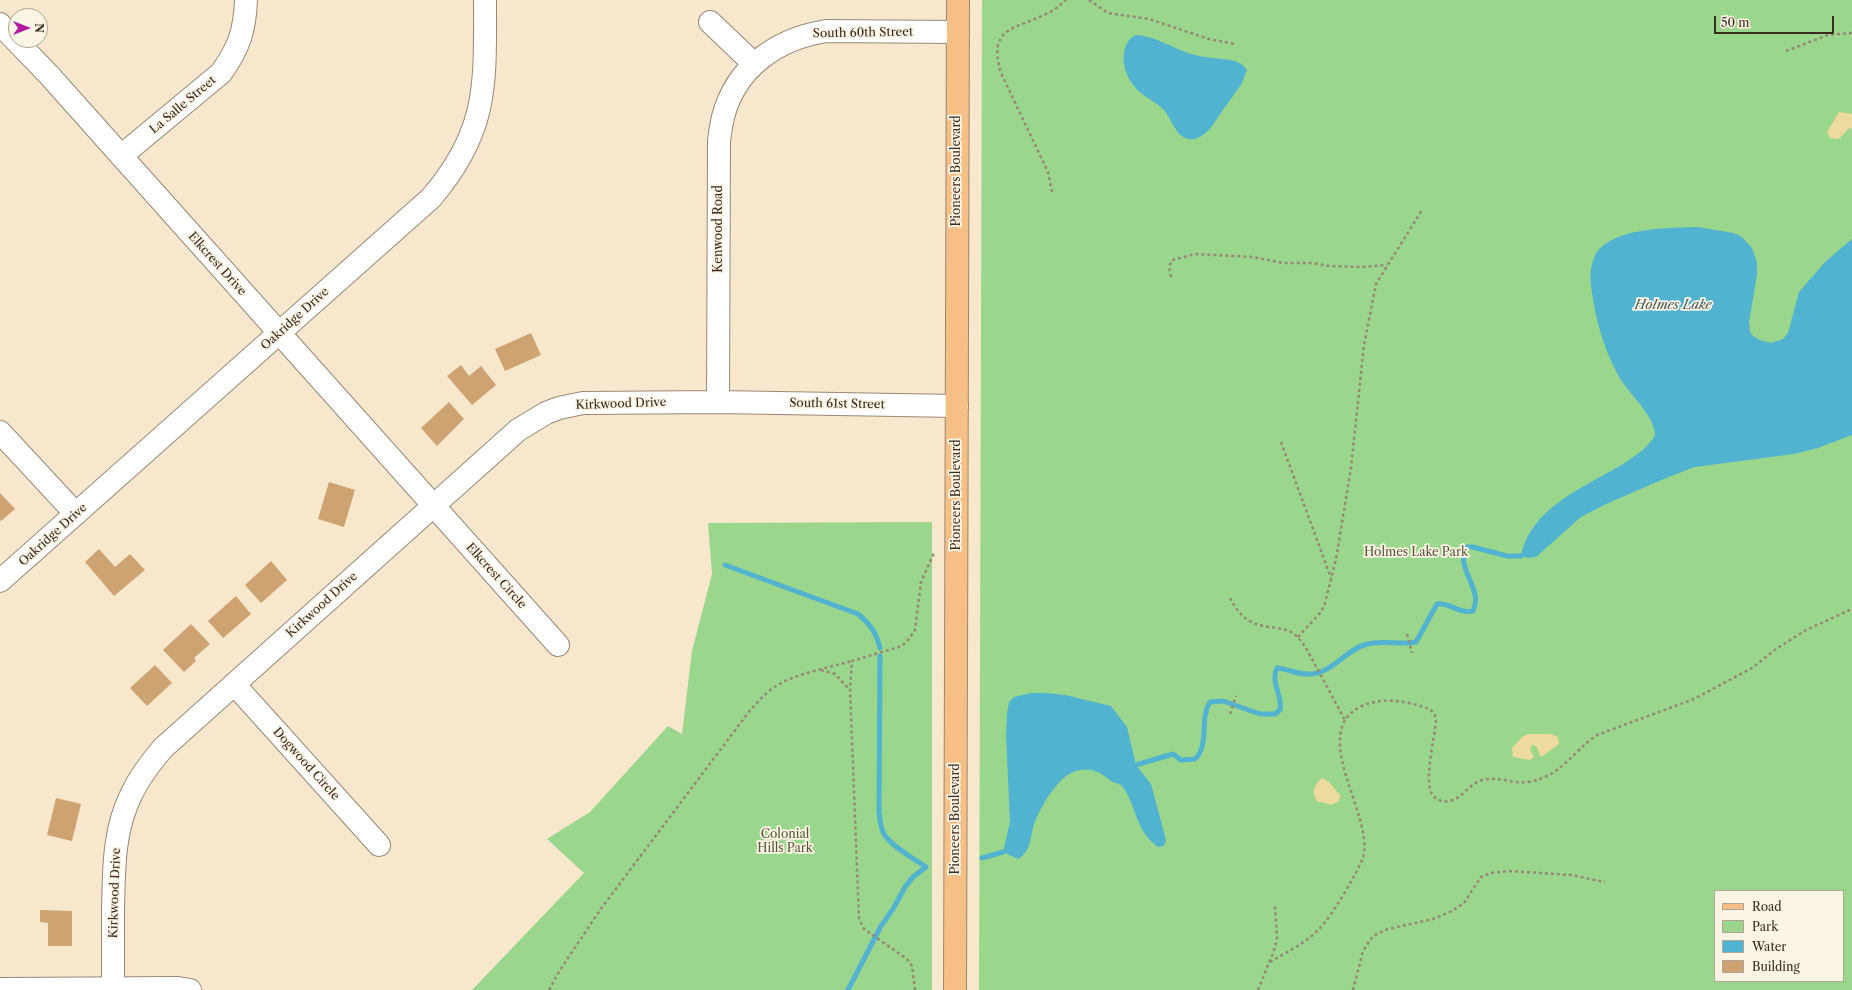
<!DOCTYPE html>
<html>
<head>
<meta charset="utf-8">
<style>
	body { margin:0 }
	#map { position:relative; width:1852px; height:990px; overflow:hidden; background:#f6e7cd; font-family:"Libre Caslon Text",serif }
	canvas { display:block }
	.legend { position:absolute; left:1714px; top:890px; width:130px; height:92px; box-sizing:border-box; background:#fcf5e5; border:1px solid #afa495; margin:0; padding:5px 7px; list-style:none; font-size:12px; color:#3b2a1e }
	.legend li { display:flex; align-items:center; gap:8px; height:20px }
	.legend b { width:20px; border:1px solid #afa495 }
	.north { position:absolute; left:8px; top:8px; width:40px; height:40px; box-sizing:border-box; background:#fcf5e5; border:1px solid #afa495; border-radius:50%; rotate:90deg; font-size:11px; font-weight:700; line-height:16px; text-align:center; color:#3b2a1e }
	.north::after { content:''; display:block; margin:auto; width:14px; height:18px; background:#b5179e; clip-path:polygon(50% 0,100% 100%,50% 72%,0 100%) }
	.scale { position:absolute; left:1714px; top:16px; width:120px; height:18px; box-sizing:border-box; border:2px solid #3b2a1e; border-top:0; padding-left:5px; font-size:12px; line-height:14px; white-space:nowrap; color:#3b2a1e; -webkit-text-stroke:3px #fcf5e5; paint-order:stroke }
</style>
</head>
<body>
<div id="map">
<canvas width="1852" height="990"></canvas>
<ul class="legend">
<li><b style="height:5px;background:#f5bf86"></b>Road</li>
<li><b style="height:11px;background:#9ad68b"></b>Park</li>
<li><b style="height:11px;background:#52b3d1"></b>Water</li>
<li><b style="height:11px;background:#cfa271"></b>Building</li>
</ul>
<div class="north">N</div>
<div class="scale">50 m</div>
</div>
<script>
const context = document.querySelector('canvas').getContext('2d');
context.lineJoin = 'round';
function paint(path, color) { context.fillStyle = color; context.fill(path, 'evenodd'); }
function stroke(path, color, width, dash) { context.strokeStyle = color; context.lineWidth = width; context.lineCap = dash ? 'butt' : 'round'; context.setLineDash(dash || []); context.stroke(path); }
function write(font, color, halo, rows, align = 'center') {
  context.font = font + ' "Libre Caslon Text",serif'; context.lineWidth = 3.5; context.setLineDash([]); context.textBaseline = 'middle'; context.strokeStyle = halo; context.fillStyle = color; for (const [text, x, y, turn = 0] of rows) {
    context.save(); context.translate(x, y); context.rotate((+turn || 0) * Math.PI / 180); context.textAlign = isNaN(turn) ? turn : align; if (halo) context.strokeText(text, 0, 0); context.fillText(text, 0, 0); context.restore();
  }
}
const green = new Path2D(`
	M982 0H1852V990H979ZM1715 891H1843V981H1715Z
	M932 522V990H472L584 873 547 839 590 812 668 726 682 734 692 651 712 574 708 523Z`);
const sand = new Path2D(`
	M1839 112 1852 114V129L1849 128 1839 139 1830 138 1827 132Z
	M1528 734H1551L1558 737 1559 744 1541 757 1536 746 1532 745 1530 749 1534 757 1530 760 1513 757 1512 748 1522 737Z
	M1322 778 1329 782 1340 795 1339 801 1331 805 1317 801C1311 792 1314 785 1322 778Z`);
const water = new Path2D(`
	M1135 35C1156 36 1172 48 1191 54 1201 57 1212 58 1222 59 1233 60 1241 61 1247 70L1242 83 1209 130C1203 135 1197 141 1188 139 1174 135 1172 118 1163 109 1154 100 1141 96 1134 86 1122 71 1118 46 1135 35Z
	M1697 227 1734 233 1743 238 1752 248 1757 262V275L1749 322 1750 332 1753 336 1760 340 1771 343 1783 339 1788 333 1799 292 1825 262 1852 239V435L1818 448 1794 454 1695 467 1666 478 1606 504 1581 517 1536 557 1528 558 1521 556C1531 507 1585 487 1623 464 1635 456 1648 448 1655 435 1654 415 1630 395 1619 377 1606 353 1597 326 1593 299 1591 285 1588 271 1594 258 1606 227 1670 228 1697 227Z
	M1031 693H1046L1065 695 1111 706 1127 727 1136 765 1151 784 1166 840 1164 846 1158 847C1137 832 1137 811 1125 790 1121 784 1119 784 1113 782 1109 780 1106 777 1103 775 1091 767 1077 768 1066 776 1052 788 1042 805 1035 821 1030 835 1032 851 1018 859L1003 852 1010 822 1006 736 1007 714 1009 702 1014 697Z`);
const stream = new Path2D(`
	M725 565 858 614C870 624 876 632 880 648
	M1136 765 1173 754 1181 760 1195 759C1210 745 1199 719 1210 702L1223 701 1260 714H1275L1280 710C1283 695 1270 683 1277 668 1288 669 1299 675 1310 674 1333 673 1346 649 1367 644 1383 640 1400 645 1416 642L1437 604C1449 602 1458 614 1473 611 1484 589 1455 569 1466 547H1473L1507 556H1521
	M982 858 1003 852
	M848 990 881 926 893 909 905 887 913 877 926 867C914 859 891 846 884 834 880 827 880 819 879 812L880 656`);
const building = new Path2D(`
	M531 333 541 355 505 371 495 349Z
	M461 365 469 376 481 366 496 385 472 405 447 376Z
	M449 402 464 419 437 446 421 428Z
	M329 482 355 490 344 527 318 519Z
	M0 493 15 509 1 521 0 520Z
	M99 549 115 567 130 554 145 570 114 596 85 562Z
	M271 561 287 580 261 603 245 585Z
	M236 596 251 614 223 638 208 621Z
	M191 624 210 644 194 658 196 661 184 672 163 650Z
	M155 665 172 683 147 706 130 688Z
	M56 798 81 804 72 841 47 835Z
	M40 910 72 911V946H48V923L40 922Z`);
const path = new Path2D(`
	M1089 0 1108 13 1149 19 1209 39 1235 44
	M1786 51 1828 35 1852 33
	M1052 192 1048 172 1001 73C987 26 1015 30 1048 13 1055 10 1060 5 1066 0
	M1171 277 1169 267 1172 260 1195 254 1253 257 1283 263H1311L1330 266 1363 267 1387 265
	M1281 442 1331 578
	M1230 598C1239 616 1250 625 1270 627 1278 628 1285 629 1291 632 1298 636 1302 642 1306 648L1345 720
	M1407 634 1412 653
	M1298 637 1321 612 1325 603 1336 559 1351 468 1364 345 1376 284 1422 210
	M821 670 835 674 849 689
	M1230 714 1236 696
	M1270 962C1287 952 1306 943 1319 929 1332 916 1356 875 1363 858 1375 815 1306 732 1362 706 1384 696 1409 702 1430 709L1435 715 1436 722C1434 741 1426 771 1430 789 1432 798 1441 803 1449 801 1462 799 1469 784 1482 780 1497 776 1513 784 1528 782 1561 777 1572 752 1597 735L1694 699 1752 668 1776 649 1806 630 1852 609
	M549 990 560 970 600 910 751 709C759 701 766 692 776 686 795 674 830 667 852 661
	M915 990 912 966 907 959 864 929 859 919 850 689 852 661 902 646 909 639 915 630 921 582 934 553
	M1258 990 1275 948 1277 937 1275 906
	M1353 990 1363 951 1373 936 1388 929 1433 919 1452 911 1464 903 1481 877 1490 873 1509 871 1571 875 1605 882`);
const minor = new Path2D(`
	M710 22 754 64
	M0 24 49 75 558 645
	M121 156 221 73C239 48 245 30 246 0
	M718 402 719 141C720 133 721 125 723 117 736 67 777 39 826 31L958 32
	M0 432 76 514
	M0 581 431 198C489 130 485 84 485 0
	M234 684 379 845
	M0 989 178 988 190 990
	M113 990C113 963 113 937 113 910 114 870 113 830 132 793 140 776 151 762 163 748L518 430 546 413 559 408 583 403 718 402 957 406`);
const major = new Path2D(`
	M955 990 958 0`);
const streetNames = [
	["South 60th Street",863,33,-1],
	["La Salle Street",183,105,-40],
	["Pioneers Boulevard",957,171,-90],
	["Kenwood Road",719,229,-90],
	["Elkcrest Drive",217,264,48],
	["Oakridge Drive",295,319,-42],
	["Kirkwood Drive",621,404,-2],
	["South 61st Street",837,404,1],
	["Pioneers Boulevard",957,495,-90],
	["Oakridge Drive",53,535,-42],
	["Elkcrest Circle",496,576,48],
	["Kirkwood Drive",322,605,-42],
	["Dogwood Circle",306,764,48],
	["Pioneers Boulevard",956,819,-90],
	["Kirkwood Drive",115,893,-88]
];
const parkNames = [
	["Holmes Lake Park",1416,553],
	["Colonial",785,835],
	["Hills Park",785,849]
];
const waterNames = [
	["Holmes Lake",1673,305]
];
paint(green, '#9ad68b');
paint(sand, '#eeda9e');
paint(water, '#52b3d1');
stroke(stream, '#52b3d1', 5);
paint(building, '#cfa271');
stroke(minor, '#988876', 24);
stroke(major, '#988876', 24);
stroke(path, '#988876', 2.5, [3, 3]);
stroke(minor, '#fff', 22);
stroke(major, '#f5bf86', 22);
write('12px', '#3b2a1e', '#fcf5e5', streetNames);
write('12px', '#535539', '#fcf5e5', parkNames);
write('italic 13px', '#435a5d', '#fcf5e5', waterNames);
</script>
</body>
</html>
